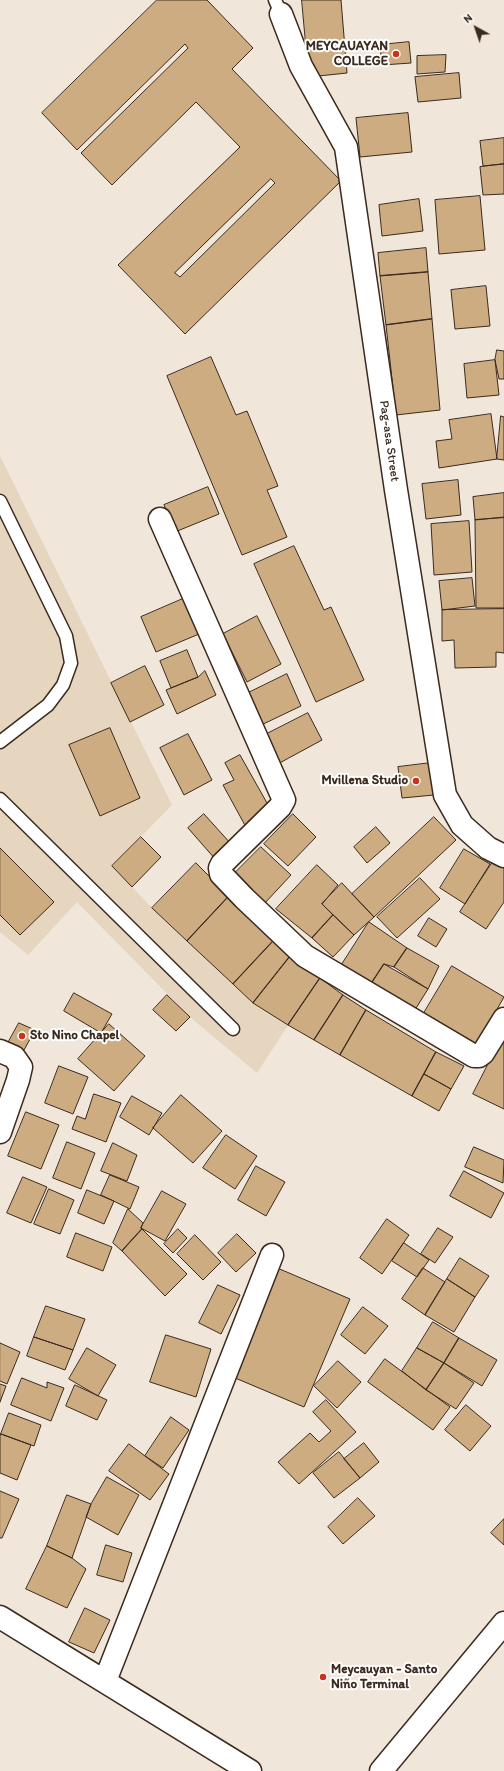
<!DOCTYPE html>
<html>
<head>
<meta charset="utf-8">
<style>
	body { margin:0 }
	#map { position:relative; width:504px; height:1771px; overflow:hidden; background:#f0e6d9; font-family:Itim,sans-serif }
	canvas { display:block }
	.north { position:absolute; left:456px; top:8px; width:40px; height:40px; -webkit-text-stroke:3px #fff; paint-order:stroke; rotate:320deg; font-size:11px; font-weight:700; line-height:16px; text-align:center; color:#3b2a1e }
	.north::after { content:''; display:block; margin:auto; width:14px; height:18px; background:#3b2a1e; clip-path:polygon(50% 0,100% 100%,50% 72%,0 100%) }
</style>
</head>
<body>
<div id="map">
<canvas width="504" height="1771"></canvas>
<div class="north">N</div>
</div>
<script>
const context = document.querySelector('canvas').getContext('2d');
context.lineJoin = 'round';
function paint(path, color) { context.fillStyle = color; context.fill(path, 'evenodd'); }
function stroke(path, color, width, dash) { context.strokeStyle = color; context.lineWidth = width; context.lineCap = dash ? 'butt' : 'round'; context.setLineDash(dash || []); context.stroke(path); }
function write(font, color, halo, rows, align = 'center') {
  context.font = font + ' Itim,sans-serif'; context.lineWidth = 4; context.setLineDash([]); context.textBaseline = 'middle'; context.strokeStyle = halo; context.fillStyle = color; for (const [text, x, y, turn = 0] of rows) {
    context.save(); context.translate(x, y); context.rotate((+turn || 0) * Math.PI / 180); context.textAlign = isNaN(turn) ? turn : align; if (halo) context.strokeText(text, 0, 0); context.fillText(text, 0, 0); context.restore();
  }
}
const built = new Path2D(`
	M0 456 172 805 112 866 152 908 253 1003 288 1025 257 1073 190 1017 77 902 28 955 0 932Z`);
const building = new Path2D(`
	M157 0H207L253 48 232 69 341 181 185 334 118 265 240 147 196 102 112 185 81 153 188 48 185 44 77 150 42 113ZM271 179 275 183 180 277 175 273Z
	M302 0H341L347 73 309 77Z
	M409 42 411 63 382 65 380 45Z
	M446 55 445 72 417 74V56Z
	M459 73 461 98 418 102 415 77Z
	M408 113 412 152 360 157 356 118Z
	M504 138V164L483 166 480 141Z
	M504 164V194L483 195 480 167Z
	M480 196 485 250 439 254 435 200Z
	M419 199 423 231 382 236 379 205Z
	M426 248 428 272 380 276 378 253Z
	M428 272 432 319 386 325 380 276Z
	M486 286 490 326 455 329 451 290Z
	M432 319 440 410 396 415 386 325Z
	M497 350 504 351V379H499L495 360Z
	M211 357 236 415 247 411 278 486 267 490 287 537 242 555 167 376Z
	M495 360 499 395 467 398 464 364Z
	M491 414 497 459 439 468 436 441 452 439 449 420Z
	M501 416 504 417V460L497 459Z
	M458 480 461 515 426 519 422 484Z
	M208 487 219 514 175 532 164 505Z
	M504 493V517L475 520 473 497Z
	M504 518V608H476L475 520Z
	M469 521 472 572 434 575 431 524Z
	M294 546 324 610 331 607 364 680 316 702 254 564Z
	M472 578 475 606 442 610 439 581Z
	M185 598 199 634 156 652 141 617Z
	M504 609V653L496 652V667L455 668 454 640 442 641V610Z
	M257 616 281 664 247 682 223 634Z
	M187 650 198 677 171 688 160 661Z
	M145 666 164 705 130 722 111 683Z
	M205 671 216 695 177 714 166 690 198 677Z
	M287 674 301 706 257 727 242 696Z
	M308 713 322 740 274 766 259 738Z
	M110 728 140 798 100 816 69 745Z
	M188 734 212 780 184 795 160 748Z
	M240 755 267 803 247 829 223 785 234 780 225 763Z
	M431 763 434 795 402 798 398 767Z
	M204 814 232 845 216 860 188 828Z
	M293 814 316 837 288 866 264 844Z
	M434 817 456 840 374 917 352 894Z
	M376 827 390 843 367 863 354 847Z
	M141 837 161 857 132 887 112 866Z
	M261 847 291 875 264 904 233 875Z
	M0 848 54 902 20 935 0 915Z
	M464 849 490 864 465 904 440 888Z
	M494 860 504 866V902L486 929 460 912Z
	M196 863 229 896 187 941 152 908Z
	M317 865 338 885 322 904 333 915 312 938 276 909Z
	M420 878 440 899 397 938 377 917Z
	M342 883 374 917 354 935 322 904Z
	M229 896 275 939 233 984 187 941Z
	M333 915 354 935 333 957 312 938Z
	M429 918 447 929 436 947 418 936Z
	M369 922 407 948 394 967 384 964 369 987 339 969Z
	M275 939 291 955 253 1003 233 984Z
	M407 948 439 966 428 989 394 967Z
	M291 955 320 978 288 1025 253 1003Z
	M384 964 428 989 413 1013 369 987Z
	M452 966 504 997 477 1044 424 1013Z
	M320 978 343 995 314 1040 288 1025Z
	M74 993 112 1014 101 1033 64 1011Z
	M167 995 190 1017 176 1031 153 1010Z
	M343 995 366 1010 340 1055 314 1040Z
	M366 1010 436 1052 412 1096 340 1055Z
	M19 1023 35 1030 24 1050 8 1043Z
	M109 1024 145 1056 114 1091 78 1059Z
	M504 1033V1109L473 1094Z
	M436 1052 464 1066 451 1089 424 1074Z
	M59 1066 88 1077 73 1114 45 1103Z
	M424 1074 451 1089 439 1111 412 1096Z
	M94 1094 121 1103 106 1142 72 1129 77 1116 85 1119Z
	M181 1095 222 1131 193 1163 153 1128Z
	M132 1096 162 1113 149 1135 120 1117Z
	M26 1112 59 1125 41 1169 8 1156Z
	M226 1135 257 1156 235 1189 203 1168Z
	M67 1142 95 1153 81 1189 53 1178Z
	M113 1143 137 1155 127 1181 101 1171Z
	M474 1147 504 1160 503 1183 465 1167Z
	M256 1166 285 1182 266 1216 238 1200Z
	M464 1171 504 1193 491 1218 450 1196Z
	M110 1175 139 1187 130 1209 101 1195Z
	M23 1177 47 1187 31 1223 7 1213Z
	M49 1189 74 1200 60 1234 34 1224Z
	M87 1190 114 1201 104 1224 78 1213Z
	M162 1191 186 1204 165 1241 141 1228Z
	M128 1209 143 1223 141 1228 142 1229 122 1251 113 1243Z
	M387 1219 409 1235 382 1274 360 1258Z
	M438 1228 453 1237 435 1263 421 1254Z
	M142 1229 187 1274 165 1296 122 1251Z
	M178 1229 187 1238 173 1253 164 1244Z
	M76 1233 112 1247 103 1271 67 1257Z
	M237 1234 256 1253 236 1272 218 1253Z
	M195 1235 221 1262 203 1280 177 1254Z
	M404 1243 429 1260 417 1277 392 1261Z
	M460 1258 489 1276 475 1297 447 1279Z
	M275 1267 350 1299 304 1407 228 1375Z
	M423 1268 445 1282 425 1315 402 1299Z
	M447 1279 475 1297 454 1332 425 1315Z
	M218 1285 240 1295 221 1334 199 1323Z
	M46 1306 85 1319 73 1350 34 1337Z
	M363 1307 388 1326 365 1354 341 1335Z
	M433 1322 459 1338 444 1363 417 1348Z
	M166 1335 211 1349 196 1397 150 1382Z
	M34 1337 73 1350 65 1370 27 1356Z
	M459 1338 497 1360 482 1386 444 1363Z
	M0 1343 20 1352 7 1384 0 1381Z
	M87 1348 116 1365 98 1396 69 1379Z
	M417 1348 444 1363 426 1390 402 1371Z
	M385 1359 450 1407 433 1430 368 1382Z
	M338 1361 361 1382 337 1408 314 1386Z
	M444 1363 474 1383 456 1409 426 1390Z
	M22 1378 47 1388V1382L64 1388 51 1421 11 1405Z
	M0 1384 6 1386 0 1402Z
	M75 1385 107 1400 97 1420 66 1406Z
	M326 1400 356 1432 299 1484 278 1462 310 1433 319 1442 331 1431 313 1412Z
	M466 1405 491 1426 470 1451 445 1430Z
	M9 1413 41 1425 34 1446 1 1434Z
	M171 1417 189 1430 163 1468 145 1456Z
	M1 1434 31 1445 17 1480 0 1473V1437Z
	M364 1443 379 1462 360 1478 344 1459Z
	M129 1444 169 1474 150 1500 109 1471Z
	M339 1452 360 1478 334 1498 313 1473Z
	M107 1477 139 1495 118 1535 86 1517 91 1504Z
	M0 1491 19 1499 2 1538H0Z
	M67 1495 91 1504 72 1558 47 1546Z
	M358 1498 375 1516 343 1544 328 1527Z
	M504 1519V1545L491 1533Z
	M106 1545 132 1553 123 1582 97 1575Z
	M47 1546 72 1558 86 1569 67 1608 26 1589Z
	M85 1608 110 1620 94 1653 69 1642Z`);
const lane = new Path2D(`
	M275 0 281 14
	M0 501 66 636 71 663 63 685 48 705 0 742
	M0 799 233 1029`);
const street = new Path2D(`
	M281 14 301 66 346 147 396 490 445 795 462 825 488 848 504 856
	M160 519 284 800 280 807 222 864 220 868 221 874 244 898 305 956 474 1056H479L483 1053 504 1019
	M0 1051 14 1057 21 1067 18 1080 0 1132
	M0 1617 250 1771
	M105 1681 272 1255`);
const secondary = new Path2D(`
	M381 1771 504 1623`);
const markers = [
	[396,54,4,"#c8321e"],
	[416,781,4,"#c8321e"],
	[22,1036,4,"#c8321e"],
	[323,1677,4,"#c8321e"]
];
const poiNames = [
	["MEYCAUAYAN",388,47],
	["COLLEGE",388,62],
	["Mvillena Studio",408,781],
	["Sto Nino Chapel",30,1036,"left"],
	["Meycauyan - Santo",331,1670,"left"],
	["Niño Terminal",331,1685,"left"]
];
const streetNames = [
	["Pag-asa Street",389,441,82]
];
paint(built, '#e6d5bf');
paint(building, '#cdac81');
stroke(building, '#3b2a1e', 1);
stroke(lane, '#3b2a1e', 15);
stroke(street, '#3b2a1e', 25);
stroke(secondary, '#3b2a1e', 25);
stroke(lane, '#fff', 12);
stroke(street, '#fff', 22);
stroke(secondary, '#fff', 22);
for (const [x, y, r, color] of markers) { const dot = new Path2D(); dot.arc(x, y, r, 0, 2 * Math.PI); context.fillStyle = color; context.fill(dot); stroke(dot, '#fff', 1.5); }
write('bold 13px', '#3b2a1e', '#fff', poiNames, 'right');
write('13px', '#3b2a1e', '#fff', streetNames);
</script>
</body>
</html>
